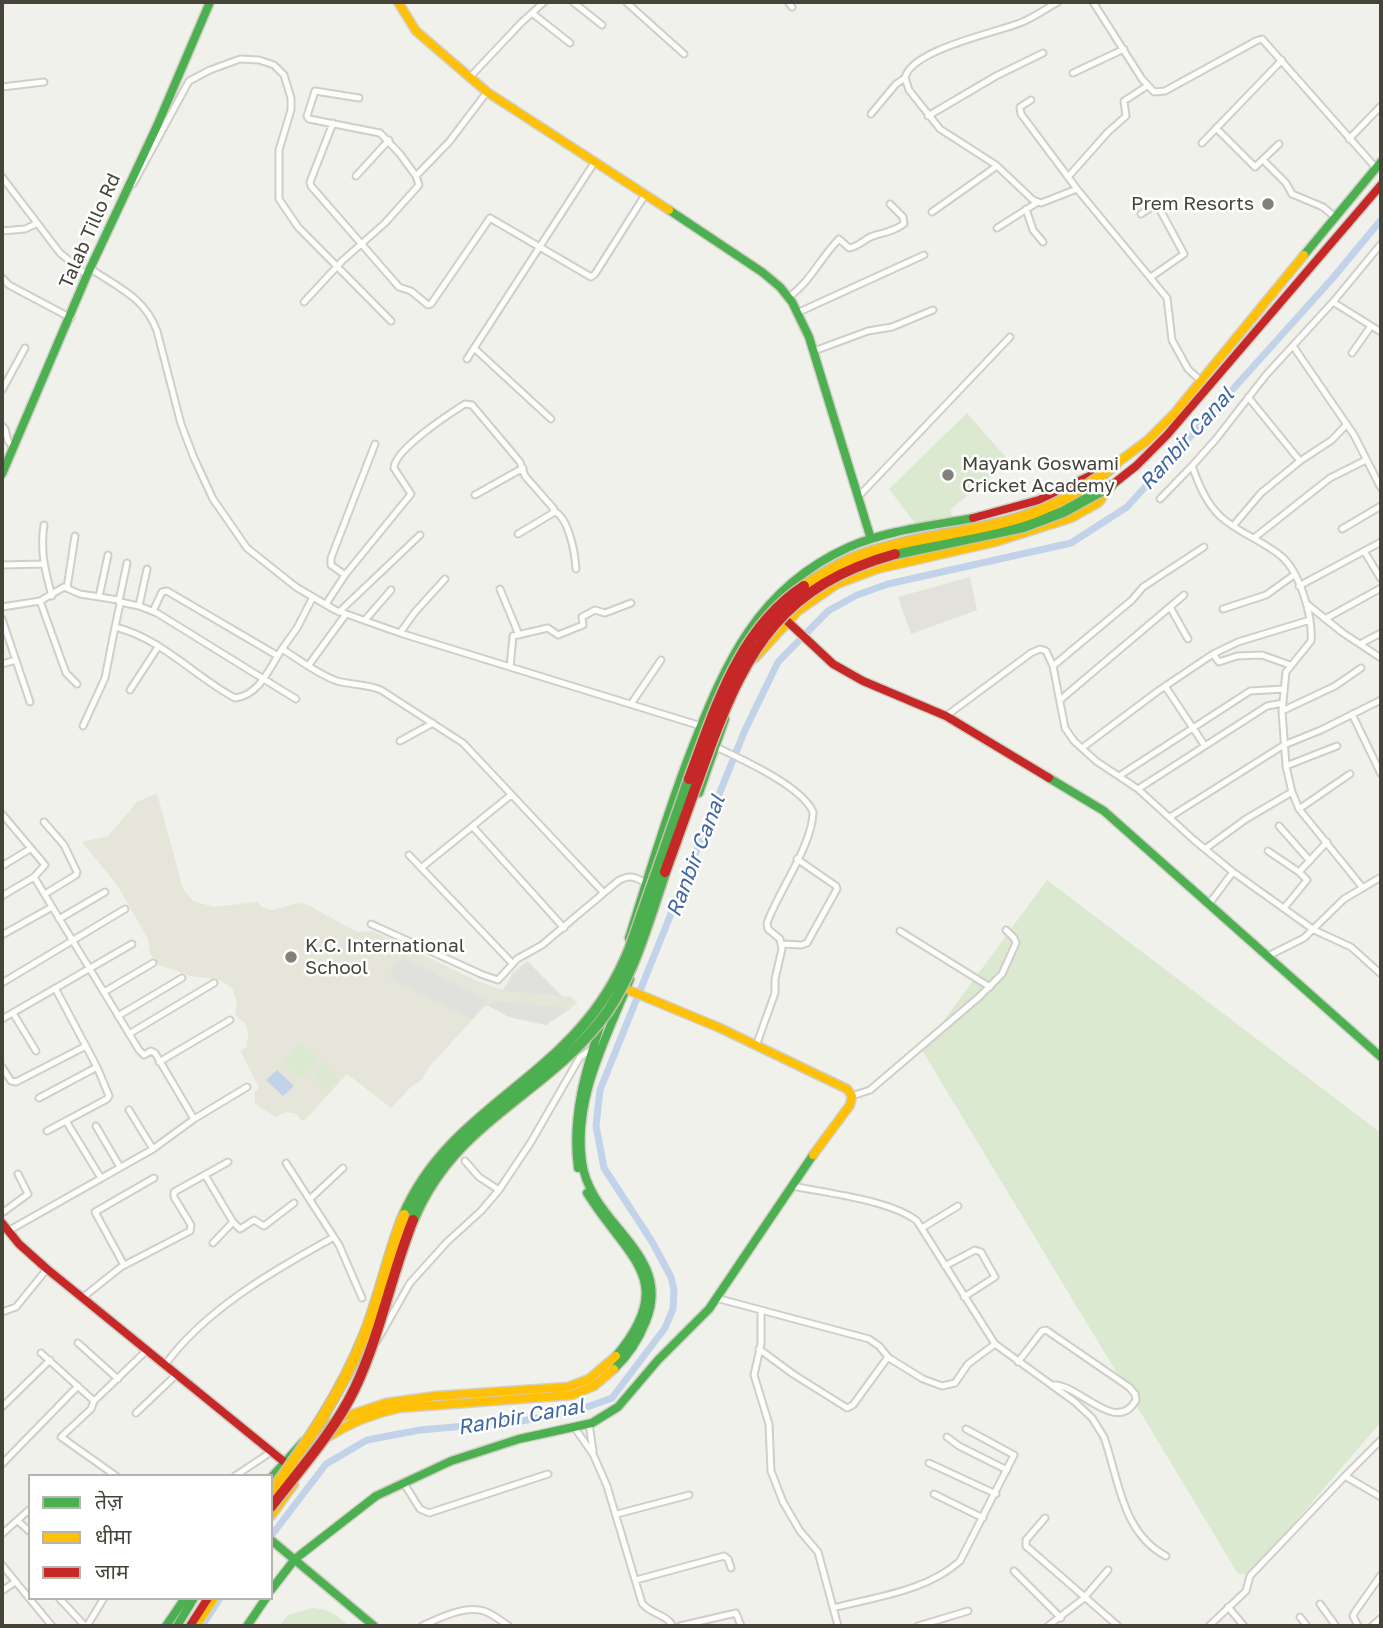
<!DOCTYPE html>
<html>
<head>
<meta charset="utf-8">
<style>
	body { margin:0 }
	#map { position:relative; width:1383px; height:1628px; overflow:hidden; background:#f1f1ec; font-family:"Golos Text","Noto Sans Devanagari",sans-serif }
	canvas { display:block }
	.frame { position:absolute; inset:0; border:4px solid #464339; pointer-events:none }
	.legend { position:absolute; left:28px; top:1474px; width:245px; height:126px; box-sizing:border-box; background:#fff; border:2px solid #b5b4b0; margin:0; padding:9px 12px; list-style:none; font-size:21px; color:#464339 }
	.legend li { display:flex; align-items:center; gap:14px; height:35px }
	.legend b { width:35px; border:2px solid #b5b4b0 }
</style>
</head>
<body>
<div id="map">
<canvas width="1383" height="1628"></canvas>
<div class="frame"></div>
<ul class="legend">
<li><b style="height:9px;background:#4caf50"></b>तेज़</li>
<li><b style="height:9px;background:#ffc107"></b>धीमा</li>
<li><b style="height:9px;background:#c62828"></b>जाम</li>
</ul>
</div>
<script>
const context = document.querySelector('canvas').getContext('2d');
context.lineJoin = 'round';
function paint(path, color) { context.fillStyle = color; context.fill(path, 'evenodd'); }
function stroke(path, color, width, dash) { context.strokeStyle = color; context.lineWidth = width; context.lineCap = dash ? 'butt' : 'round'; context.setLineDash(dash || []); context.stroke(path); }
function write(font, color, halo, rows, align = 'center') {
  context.font = font + ' "Golos Text",sans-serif'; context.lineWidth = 5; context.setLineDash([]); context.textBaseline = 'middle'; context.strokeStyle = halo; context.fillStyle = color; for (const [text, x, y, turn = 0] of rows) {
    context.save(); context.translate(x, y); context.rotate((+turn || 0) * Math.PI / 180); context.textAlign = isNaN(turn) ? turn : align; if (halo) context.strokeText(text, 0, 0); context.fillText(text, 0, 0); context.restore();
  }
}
const industrial = new Path2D(`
	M970 577 977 610 911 634 898 597Z`);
const education = new Path2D(`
	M157 793 183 889 193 901 214 907 257 902 264 908 272 910 299 903 308 905 357 932 373 931 477 981 503 990 513 972 527 961 561 996 571 997 578 1003 546 1025 509 1017 489 1006H485L430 1066 421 1080 410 1088 391 1108 347 1074 304 1121 301 1120 296 1114 286 1112 275 1117 255 1104V1092L259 1087 240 1051 247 1047 248 1034 246 1024 235 1015 237 1002 232 988 220 980 191 976 159 965 150 953 148 939 117 885 82 842 108 836 137 802Z`);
const green = new Path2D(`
	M967 413 1009 461 950 510 955 526 926 538 889 489Z
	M1047 880 1381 1133V1422L1251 1573 1238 1574 922 1050Z
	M300 1044 319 1058 301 1078 283 1062Z
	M322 1062 338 1078 327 1091 313 1077Z
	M312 1608C328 1609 337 1614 348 1626H279L288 1615Z`);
const parking = new Path2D(`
	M405 959 486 1000 472 1019 390 978 393 965Z
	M527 961 562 996 503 990Z
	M497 1001 564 1008 570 1009 546 1025 509 1017 489 1006Z`);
const water = new Path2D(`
	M277 1070 294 1086 283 1096 266 1080Z`);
const canal = new Path2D(`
	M271 1536 326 1464 367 1440 420 1430 522 1421 573 1412 612 1398 665 1328 673 1309 674 1290 671 1277 651 1240 604 1168 596 1126 600 1090 745 730 778 662 828 611 857 595 888 584 1071 543 1127 507 1332 279 1381 220
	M202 1626 220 1598`);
const street = new Path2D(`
	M573 2 602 25
	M626 2 684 54
	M788 2 792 7
	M1058 2C1045 9 1033 18 1020 23 994 33 911 50 905 78L909 90 940 129 996 165 1033 200 1041 203 1077 189
	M1093 2 1142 79 1154 92 1165 91 1256 41 1262 39 1376 168
	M532 13 570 43
	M1073 73 1124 49
	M470 77 521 23 544 2
	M2 87 44 82
	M1031 100 1020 107 1021 114 1077 189 1167 298 1172 340 1188 369 1201 381
	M871 114 896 84 905 78
	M928 116 996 76 1043 53
	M333 123 310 182 311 186 399 287 411 291 428 305 431 304 490 218 591 277 595 274 645 195
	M1216 128 1255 167 1279 144
	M1349 139 1381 106
	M1202 143 1282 60
	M1263 160 1286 183 1292 194 1323 207 1335 217
	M356 176 389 140
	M416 176 449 142 487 92
	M2 177 60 253 87 275
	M1068 177 1108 132 1126 116 1124 101 1147 86
	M133 184 189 81 210 70 240 59 259 60 274 65 284 75 291 98V110L279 150V199L298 227 391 321
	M1026 209 1033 230 1043 242
	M932 212 997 166
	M1141 214 1155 205 1158 206 1184 254 1151 277
	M997 228 1038 202
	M2 231 25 229 36 224
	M91 269C119 288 145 298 157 331L181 424 194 458 213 499 247 548 296 587 335 610 400 633 701 726
	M2 278 9 285 71 318
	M790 296C810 282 821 257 839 239L849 248C859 247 866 237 876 235 887 232 893 231 904 224L903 217 890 204
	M304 302 342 261 385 223 419 185 416 176 400 154 380 133 309 119 307 116 315 91 359 98
	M1333 302 1381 332
	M799 312 924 255
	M1293 346 1354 435 1381 488
	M474 348 551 419
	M814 351 868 331 892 327 933 310
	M1352 353 1371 326
	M467 359 594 163
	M2 390 25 348
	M1248 397 1300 461 1332 440 1347 424
	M2 426 5 429 8 441 13 447
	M475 495 523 468
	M858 497 1010 337
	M1160 499 1192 466
	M554 511C569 518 575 553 576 569
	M44 525C40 551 45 571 52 596
	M1233 526 1261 493 1300 461
	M1342 529 1381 506
	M1254 538 1330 478 1366 460
	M1364 551 1381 579
	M2 565 43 564
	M345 575 331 565V558L375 444
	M1299 586 1381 542
	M67 588 75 536
	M500 589 519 635
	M99 597 108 555
	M40 601 66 673 77 684
	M119 601 127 563
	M120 602 139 606 157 613 296 699
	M326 604 345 575 411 494 394 468C394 450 449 414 465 404L472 405 520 462 525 476 554 509 553 513 518 534
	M1307 604 1343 633 1381 658
	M139 606 147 569
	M2 607 40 601 64 587 80 594 118 600 120 604 115 627C161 638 195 677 235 698 260 695 270 667 282 649 300 660 317 674 337 681 351 685 367 684 381 690L463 743 603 892
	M1170 607 1188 639
	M1223 609 1266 595 1294 575
	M153 611 162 592 167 591 278 656
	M339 612 420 535
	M2 619 30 702
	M1325 619 1381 588
	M365 620 391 590
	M400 633 415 612 445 579
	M1360 644 1381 633
	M282 649 297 628 313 597
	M1213 654 1219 662 1237 656 1262 655 1290 665
	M2 664 16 660
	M308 666 346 614
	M1053 666 1132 600 1143 587 1204 547
	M510 667 513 636 548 628 558 635 583 625 582 617 595 610 605 613 631 603
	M1165 686 1205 746
	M130 690 158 647
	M1060 700 1184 595
	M631 704 661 660
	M1282 711 1335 686 1361 668
	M1352 714 1381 774
	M946 716 1031 653 1040 649 1046 651 1053 666 1065 728 1074 741 1096 761 1138 789 1194 840 1233 872 1314 930 1351 947 1381 974
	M83 726 105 678 115 627
	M400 741 433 723
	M716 747C741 759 802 786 813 812 813 844 778 892 767 923L768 929 780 939 782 949 775 979V993L756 1046
	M1082 748 1158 691 1213 654 1238 642 1310 620
	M1286 766 1337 746
	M1119 776 1250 691 1284 689
	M1138 789 1267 706 1283 703
	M1299 809 1350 774
	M2 814 45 865 34 877 2 896
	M1170 817 1284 745 1321 730 1381 700
	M44 822 64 845 77 872 76 875 45 894
	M1279 826 1310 861
	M473 827 564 928
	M1205 849 1246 819 1292 792
	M1268 851 1299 872
	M409 855 512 963
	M2 866 30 849
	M421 868 511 795
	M34 877 139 1050 144 1055 151 1051 155 1053 194 1119
	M1363 888 1299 809 1292 792 1286 766 1282 711 1286 672 1311 641C1313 617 1300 572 1281 556 1263 541 1239 533 1221 517 1206 503 1199 485 1192 466L1216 439 1266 375 1333 302 1381 244
	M1209 904 1233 872
	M1284 908 1307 880 1299 872 1327 842
	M59 919 105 892
	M371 924 483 975 498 980 517 959 542 945 618 881C630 874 636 877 647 884
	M900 931 990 987
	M2 935 52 907
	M782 944 801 945 807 943 837 889 836 886 797 859
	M1268 956 1304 938 1344 899 1381 877
	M2 983 125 909
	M104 992 153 963
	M13 1013 36 1051
	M118 1016 182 978
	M2 1019 132 944
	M129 1034 214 983
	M159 1062 230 1020
	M2 1067 11 1081 16 1082 86 1046
	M852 1096 870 1090 979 997 1002 974 1016 943 1014 938 1006 930
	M39 1098 97 1067
	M129 1110 153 1149
	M66 1121 101 1178
	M96 1126 120 1167
	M47 1131 107 1099 109 1096 97 1067 55 988
	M465 1161 479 1177 499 1190
	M286 1163 339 1245 362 1298
	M205 1175 233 1222 240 1229 254 1220 264 1226 294 1203
	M792 1186C826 1193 890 1200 917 1221L995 1344 1075 1402 1092 1418 1104 1437C1119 1480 1122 1533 1166 1556
	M310 1199 343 1168
	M2 1213 28 1194 18 1174
	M922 1228 958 1206
	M8 1231 153 1149 194 1119 247 1087
	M213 1243 233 1222
	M124 1265 95 1212 154 1178
	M945 1266 975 1250 981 1252 995 1277 964 1297
	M82 1298 121 1267 190 1231 191 1225 174 1197V1192L228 1162
	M716 1298 869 1339 879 1346 889 1358 923 1379 942 1386 955 1383 968 1364 995 1344
	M761 1310V1344L754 1375 769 1424 771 1471 783 1502 800 1531 818 1552 838 1626
	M2 1312 16 1307 47 1269
	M377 1341 410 1283 447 1242 481 1211 499 1190 531 1142 580 1057 605 1040
	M78 1343 118 1379
	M759 1349 793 1374 847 1408 853 1405 888 1357
	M41 1353 94 1401 146 1351
	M1018 1362 1042 1331 1046 1330 1129 1387 1135 1394 1136 1400C1116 1436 1078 1383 1053 1385
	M165 1365C204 1310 276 1269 334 1237
	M94 1401 91 1409 61 1437 116 1476
	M2 1407 50 1360
	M136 1413 177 1374
	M589 1424 593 1451
	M574 1427 593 1454 607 1486 642 1603C651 1615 665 1613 673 1626
	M947 1437 959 1446 1007 1470
	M1381 1440 1345 1476 1381 1497
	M929 1463 996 1494
	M2 1464 78 1386
	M235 1476 271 1452
	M403 1482 420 1509 429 1513 548 1474
	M934 1494 983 1518
	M617 1514 689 1495
	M1045 1518 1026 1540V1546L1118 1626
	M18 1521 30 1532
	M2 1534 30 1509
	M2 1565 52 1626
	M1014 1571 1061 1618
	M636 1580 724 1556 728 1559 731 1568
	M2 1591 15 1582
	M59 1598 85 1626
	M1320 1604 1336 1626
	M1228 1607 1244 1626
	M833 1608C875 1597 927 1591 960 1561L1014 1455 966 1429
	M1300 1617 1307 1626
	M87 1626 104 1598
	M422 1626C439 1618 465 1605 484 1611 493 1614 501 1621 509 1626
	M680 1626 736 1613 741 1626
	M918 1626 968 1611
	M1048 1626 1083 1599 1108 1570
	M1209 1626 1246 1591 1250 1576 1345 1476
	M1358 1626 1353 1616 1355 1612 1381 1575
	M1372 1626 1381 1618`);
const fast = new Path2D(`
	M669 210 762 272 780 287 792 302 809 337 871 539
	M1304 255 1381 162
	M2 474 87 275 157 126 210 2
	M1049 778 1104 811 1381 1057
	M699 793 725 719
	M629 938C649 875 667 812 691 751 725 664 757 588 849 547 888 530 931 526 973 518
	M578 1168C571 1116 586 1069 602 1020
	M587 1193C627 1258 680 1280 616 1356
	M614 1369C628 1356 639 1339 646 1321 674 1253 590 1225 582 1162 573 1098 607 1037 630 979
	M271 1478 303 1442
	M271 1540 374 1626
	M271 1590 295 1559 376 1496 451 1461 519 1439 592 1423 618 1407 658 1360 709 1309 813 1155
	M166 1626 185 1598
	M177 1626 194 1598
	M247 1626 266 1598`);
const slow = new Path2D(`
	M398 2 416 31 487 92 669 210
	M1117 463 1148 440 1173 415 1304 255
	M755 658 798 611 837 584 877 569 995 542 1071 518 1098 503 1112 485
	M626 989 720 1028 847 1089 852 1096 850 1105 813 1155
	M316 1431 338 1419 386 1403 436 1396 568 1387 589 1379 616 1356
	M328 1437C351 1422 372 1414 399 1408L572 1395 594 1386 614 1369
	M271 1516 294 1484
	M196 1626 214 1598`);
const jam = new Path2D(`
	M1112 485 1136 466 1167 435 1381 185
	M973 518 1039 500 1102 470
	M786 620 833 664 863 681 946 716 1049 778
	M2 1223 19 1244 47 1269 288 1465
	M190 1626 208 1598`);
const fastBridge = new Path2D(`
	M895 554 1023 527 1063 512 1112 485
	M404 1215C441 1129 521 1095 579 1030 601 1006 618 978 630 948L689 779
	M413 1220C454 1122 537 1099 599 1023 633 981 647 923 665 872`);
const slowBridge = new Path2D(`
	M804 586C821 575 837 565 856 557 913 535 977 534 1034 513 1065 501 1092 484 1117 463
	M271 1492C307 1443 341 1393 364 1336 380 1297 388 1254 404 1215`);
const jamBridge = new Path2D(`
	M689 779C715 710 738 629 804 586
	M665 872C680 831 694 791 709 750 747 647 784 585 895 554
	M271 1507C300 1469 334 1432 355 1388 380 1335 391 1275 413 1220`);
const markers = [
	[1268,204,7,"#828078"],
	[948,475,7,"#828078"],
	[291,957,7,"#828078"]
];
const poiNames = [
	["Prem Resorts",1254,204,"right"],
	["Mayank Goswami",962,464],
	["Cricket Academy",962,486],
	["K.C. International",305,946],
	["School",305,968]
];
const streetNames = [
	["Talab Tillo Rd",90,231,-66]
];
const waterNames = [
	["Ranbir Canal",1187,439,-48],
	["Ranbir Canal",696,856,-69],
	["Ranbir Canal",521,1417,-10]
];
paint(industrial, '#e2e1dc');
paint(education, '#e6e5d9');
paint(green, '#dae9cf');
paint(parking, '#e0e0dc');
paint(water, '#c2d2e9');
stroke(canal, '#c2d2e9', 7);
stroke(street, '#cfcec9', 9);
stroke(fast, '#d0d0c6', 11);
stroke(slow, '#d0d0c6', 11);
stroke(jam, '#d0d0c6', 11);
stroke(street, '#fdfdfc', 5);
stroke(fast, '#4caf50', 8);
stroke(slow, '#ffc107', 8);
stroke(jam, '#c62828', 8);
stroke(fastBridge, '#c5c1ab', 13, []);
stroke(slowBridge, '#c5c1ab', 13, []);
stroke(jamBridge, '#c5c1ab', 13, []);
stroke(fastBridge, '#4caf50', 10);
stroke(slowBridge, '#ffc107', 10);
stroke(jamBridge, '#c62828', 10);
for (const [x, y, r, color] of markers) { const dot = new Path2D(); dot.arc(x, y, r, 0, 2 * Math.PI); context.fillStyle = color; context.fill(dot); stroke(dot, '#fff', 2.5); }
write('19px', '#464339', '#fff', poiNames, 'left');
write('19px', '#464339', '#fff', streetNames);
write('italic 21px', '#3f66a5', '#fff', waterNames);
</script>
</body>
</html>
